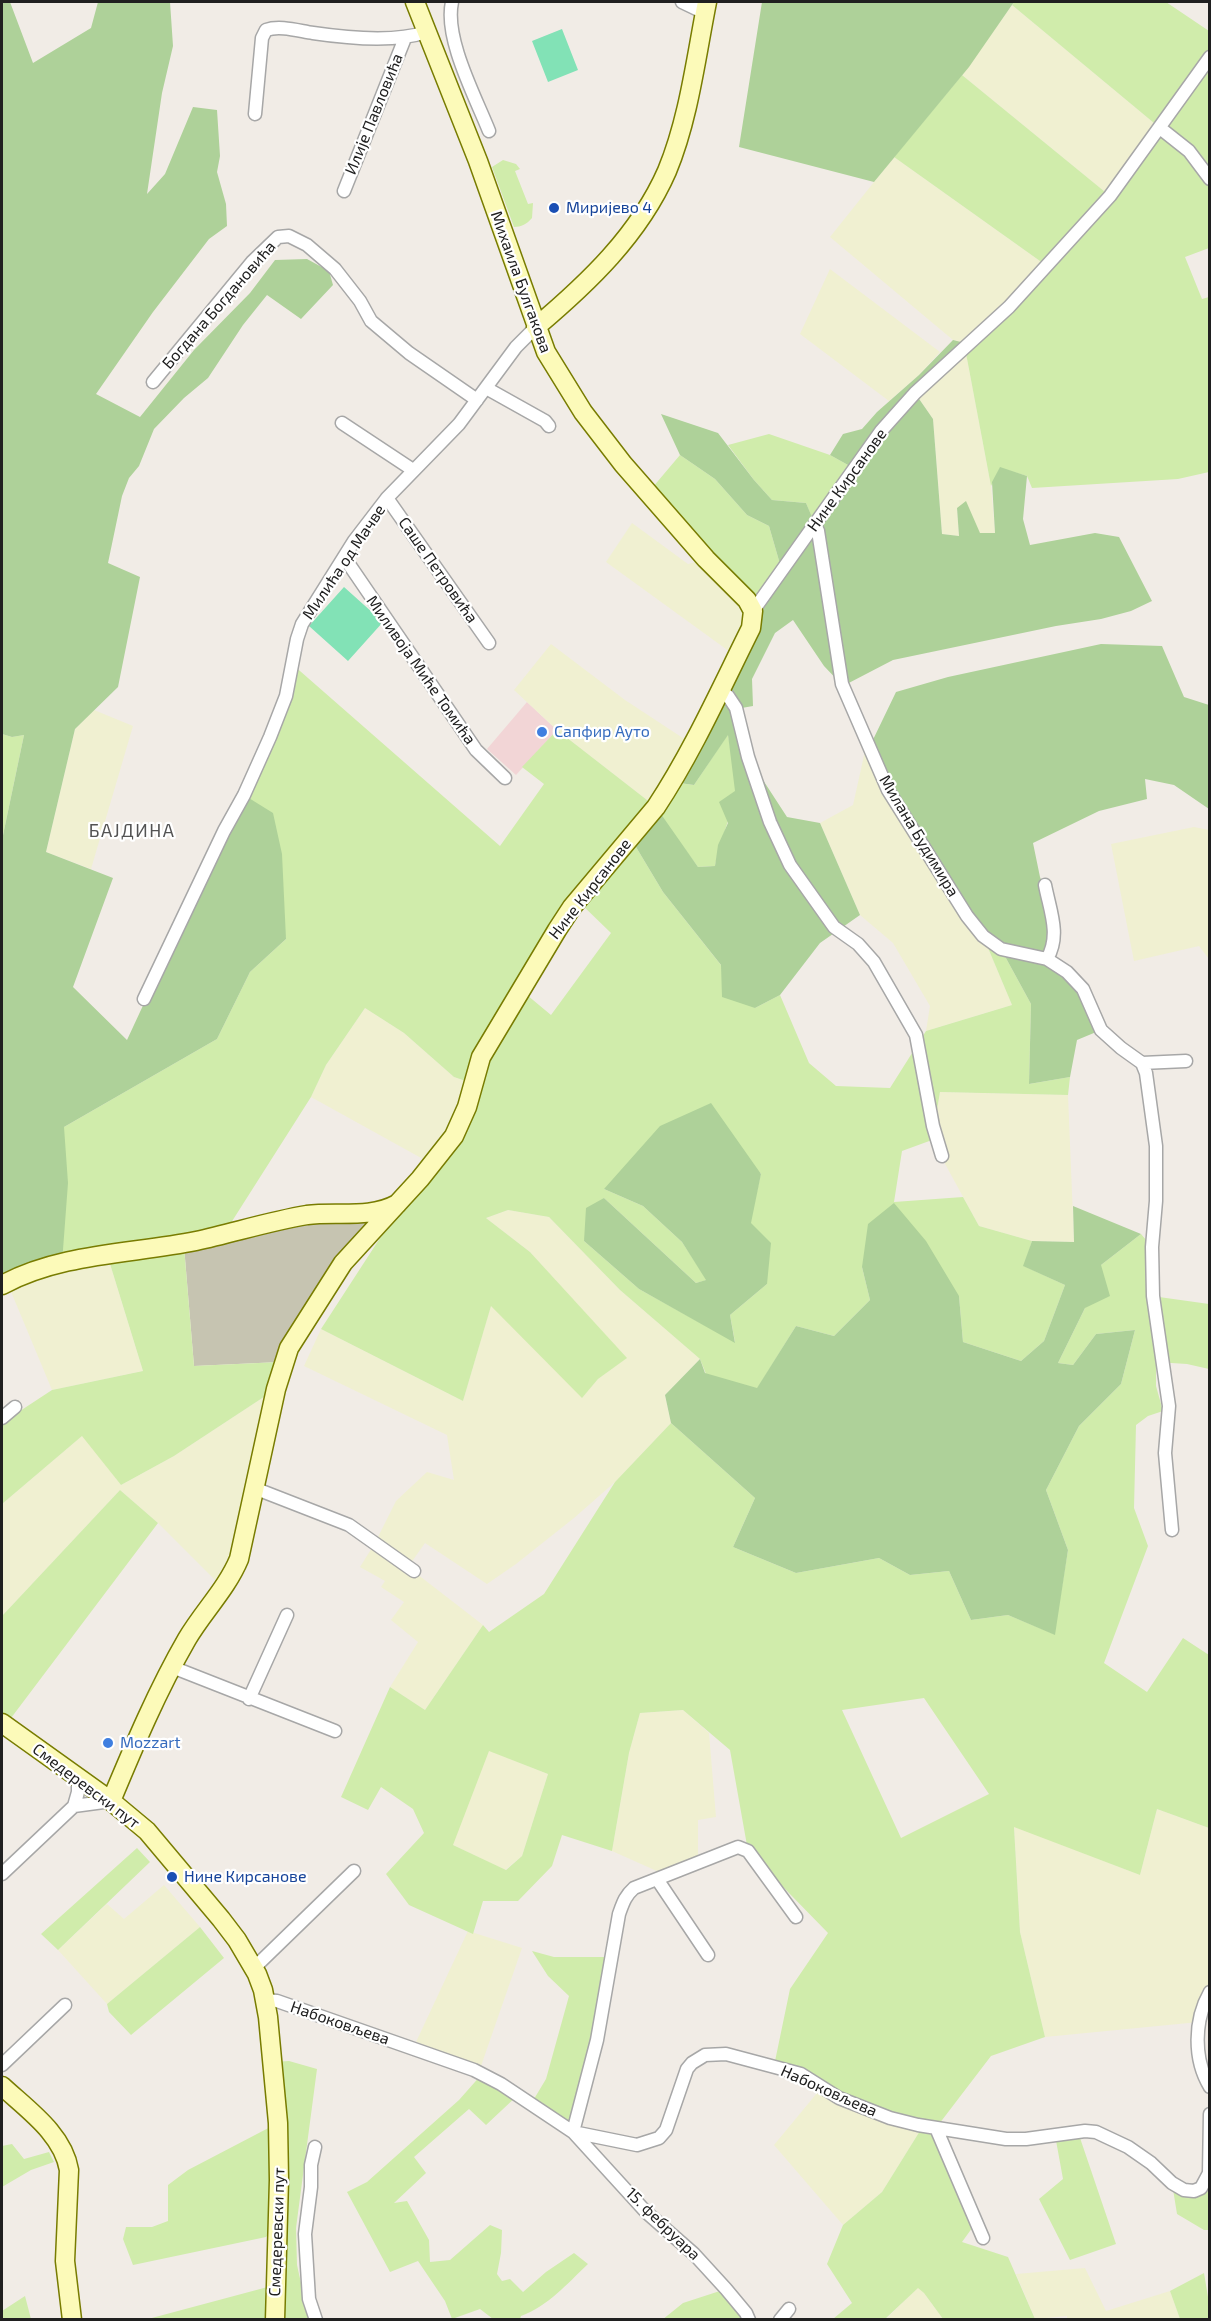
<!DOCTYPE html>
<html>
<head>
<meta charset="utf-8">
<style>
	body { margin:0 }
	#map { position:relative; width:1211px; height:2321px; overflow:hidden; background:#f1ece6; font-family:"Exo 2",sans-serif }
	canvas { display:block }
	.frame { position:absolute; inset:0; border:3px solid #202020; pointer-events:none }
</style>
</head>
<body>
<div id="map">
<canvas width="1211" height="2321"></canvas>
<div class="frame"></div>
</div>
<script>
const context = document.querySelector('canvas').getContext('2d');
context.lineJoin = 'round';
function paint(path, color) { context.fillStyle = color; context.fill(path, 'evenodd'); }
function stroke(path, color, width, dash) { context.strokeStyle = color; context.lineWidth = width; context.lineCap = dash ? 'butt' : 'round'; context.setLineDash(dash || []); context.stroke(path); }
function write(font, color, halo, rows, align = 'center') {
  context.font = font + ' "Exo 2",sans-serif'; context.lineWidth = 4.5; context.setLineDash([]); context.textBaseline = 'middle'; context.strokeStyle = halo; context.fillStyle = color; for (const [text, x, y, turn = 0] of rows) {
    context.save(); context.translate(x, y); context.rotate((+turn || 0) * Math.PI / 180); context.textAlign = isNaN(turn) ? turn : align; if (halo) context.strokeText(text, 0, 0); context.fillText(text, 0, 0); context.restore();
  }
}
const commercial = new Path2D(`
	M527 702 557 730 516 775 487 749Z`);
const construction = new Path2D(`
	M368 1219 367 1227 280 1362 194 1366 184 1246 303 1220Z`);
const farmland = new Path2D(`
	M1012 5 1160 128 1110 196 962 75Z
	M894 157 1047 266 964 343 953 340 830 237Z
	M830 269 940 352 919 375 889 401 800 334Z
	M965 348 991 486 995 533H980L957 508 959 536 942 534 933 419 915 393Z
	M632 523 688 564 706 559 753 611 737 657 606 562Z
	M551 644 625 700 692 744 656 807 557 730 514 690Z
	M94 710 133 726 91 869 46 852 75 729Z
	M867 742 983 936 1012 1005 926 1031 930 1006 893 943 860 915 820 823 853 805Z
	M1194 827 1209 830V959L1199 946 1134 961 1111 844Z
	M365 1008 404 1033 454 1077 473 1083 432 1164 311 1097 326 1065Z
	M940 1092 1068 1095 1074 1242 1032 1241 979 1226 932 1140Z
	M508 1210 549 1217 620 1290 700 1359 665 1395 671 1423 615 1482 574 1518 516 1564 487 1584 425 1543 408 1567 483 1625 425 1710 390 1687 418 1642 391 1620 404 1602 381 1587 385 1581 360 1567 375 1543 396 1501 427 1472 454 1480 447 1435 304 1366 321 1329 463 1401 491 1305 582 1397 598 1379 626 1358 530 1252 486 1218Z
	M107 1254 143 1371 52 1390 7 1282Z
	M276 1389 223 1588 158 1523 120 1490 2 1616V1504L83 1435 121 1485 174 1456Z
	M683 1710 709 1733 716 1817 698 1820V1864L668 1876 612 1851 629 1753 640 1713Z
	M488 1750 548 1774 522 1856 505 1870 451 1844Z
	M1157 1809 1209 1828V1991L1199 2022 1045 2037 1020 1932 1014 1826 1140 1875Z
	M164 1885 200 1927 107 2004 58 1950 107 1904 124 1919Z
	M468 1931 522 1948 481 2066 416 2042Z
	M822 2087 923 2126 882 2192 843 2225 774 2145Z
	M1085 2268 1106 2311 1170 2291 1180 2319 1067 2320V2316L1035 2319 1016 2274Z
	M918 2287 924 2293 943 2319 885 2320Z`);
const grass = new Path2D(`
	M1014 2H1166L1209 31V248L1185 257 1202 299 1209 297V472L1178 479 1032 488 1027 476 1000 468 991 486 965 348 1047 266 894 157 962 75 1110 196 1160 128 1012 5Z
	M503 160 516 164 520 169 515 171 528 204 533 203 532 218C527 224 521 227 514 227L492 167Z
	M769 434 830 455 848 465 849 475 815 525 806 503 772 500 754 480 728 445Z
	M680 455 715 479 747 515 769 526 782 571 753 611 647 494Z
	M292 664 500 846 544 784 522 767 557 730 656 807 672 782 694 785 728 734C730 751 737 778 735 794 731 819 719 841 715 866L698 867 680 843 630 837 663 892 755 1008 780 995 809 1063 836 1086 890 1088 926 1031 1012 1005 983 936 1001 949 1031 1004 1029 1084 1070 1077 1068 1095 940 1092 932 1140 902 1151 894 1202 963 1197 979 1226 1032 1241 1024 1266 1065 1285 1044 1341 1021 1361 963 1342 959 1296 862 1267 870 1300 834 1336 796 1326 757 1389 706 1374 700 1359 620 1290 549 1217 508 1210 486 1218 530 1252 627 1358 598 1379 582 1398 491 1306 463 1401 321 1329 430 1161 454 1136 472 1083 454 1077 404 1033 365 1008 326 1065 311 1097 229 1226 184 1247 194 1366 280 1362 276 1389 174 1456 121 1485 82 1436 2 1504V1418L15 1407 20 1411 52 1390 143 1371 107 1254 62 1263 64 1127 217 1039 250 972 286 939 244 795ZM578 901 611 933 551 1015 521 990ZM761 1173 750 1223 767 1284 730 1315 735 1342 639 1289 584 1241 604 1198 696 1283 707 1280 682 1242 643 1206 604 1189Z
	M2 734 12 737 24 735 2 840Z
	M1141 1234 1152 1247 1159 1297 1209 1304V1369L1187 1364 1156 1362V1386L1163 1411 1148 1416 1136 1425 1134 1508 1148 1546 1104 1663 1147 1692 1183 1638 1209 1655V1828L1157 1809 1140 1875 1014 1827 1020 1932 1045 2037 991 2056 936 2128 975 2224 962 2242 1008 2257 1035 2319H943L924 2293 918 2288 885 2319H833L852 2303 827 2264 843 2225 882 2192 923 2126 774 2066 790 1989 828 1933 748 1851 730 1750 683 1710 640 1713 629 1753 612 1851 562 1835 552 1866 518 1901H483L473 1934 409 1905 386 1874 424 1833 413 1809 381 1787 368 1810 341 1797 390 1687 425 1710 483 1625 489 1632 544 1594 615 1482 671 1423 755 1498 733 1547 796 1573 879 1558 910 1575 949 1571 971 1620 1008 1615 1054 1634 1068 1550 1046 1490 1079 1426 1121 1384 1135 1330 1096 1334 1073 1365 1058 1363 1085 1308 1101 1265ZM924 1698 989 1794 901 1838 842 1710ZM489 1751 548 1774 522 1856 506 1870 453 1845Z
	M120 1490 158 1523 5 1726 2 1723V1616Z
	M137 1848 150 1862 58 1950 41 1934Z
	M200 1927 224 1958 131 2035 109 2012 107 2004Z
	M532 1951 554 1957H613L573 2132 531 2104 546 2079 569 1996 548 1976Z
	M289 2061 317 2069 296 2228 297 2265 309 2319H148L275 2285 277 2225 266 2237 133 2265 123 2239 126 2227H152L168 2221V2185L188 2170 278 2123 273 2062Z
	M482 2074 518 2095 486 2125 469 2109 414 2157 426 2173 394 2203 407 2201 429 2240 430 2262 450 2260 490 2225 502 2230 501 2253 497 2274 502 2281 510 2279 523 2292 546 2272 574 2253 588 2264C567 2284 548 2306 521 2316L520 2319H493L480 2309 452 2319 445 2301 418 2261 390 2272 347 2192 367 2182 459 2100Z
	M1078 2132 1116 2244 1070 2260 1039 2199 1063 2179 1055 2135Z
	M12 2144 24 2159 49 2152 54 2162 31 2170 2 2187V2146Z
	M1172 2183 1201 2188 1209 2192V2230H1204L1177 2214Z
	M1204 2273 1209 2303V2319H1180L1170 2291Z
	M726 2289 749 2320H662L683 2303Z
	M25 2296 31 2319H2V2311Z`);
const forest = new Path2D(`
	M2 2H10L33 63 91 28 98 2H170L173 46 162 93 147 194 165 174 193 107 217 110 220 156 217 172 226 204 227 226 209 239 153 312 96 394 140 417 194 350 250 293 275 260 307 259 329 271 333 285 301 319 267 295 243 325 208 378 184 398 154 429 139 466 129 478 122 496 108 563 140 577 118 687 75 729 46 852 113 878 73 987 127 1040 224 831 244 795 273 813 282 854 286 939 250 972 217 1039 64 1127 68 1183 62 1263 2 1284V840L24 735 12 737 2 734Z
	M762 2H1014L969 67 874 182 739 147Z
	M953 340 965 343 915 393 933 419 942 534 959 536 957 508 966 501 980 533H995L992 482 1000 467 1027 476 1023 519 1030 545 1095 533 1119 537 1152 601 1131 611 1101 619 1056 626 893 660 843 686 824 666 793 620 775 633 752 679 753 706 736 709 748 757 787 817 820 823 860 915 820 943 780 995 755 1008 722 997 721 965 663 892 630 837 656 807 698 867 715 866 718 845 728 823 719 802 735 791 728 735 694 785 672 782 782 571 769 526 747 515 715 479 680 455 661 414 718 433 754 480 772 500 806 503 818 531 849 475 848 465 830 455 843 434 862 429 877 412 919 375Z
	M1101 644 1162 646 1184 697 1209 705V809L1174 785 1145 779 1147 799 1099 811 1033 843 1040 877 1048 898 1055 936 1047 959 1067 972 1101 1030 1077 1040 1070 1077 1029 1084 1031 1004 1001 949 983 936 869 748 896 692 948 677Z
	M711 1103 761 1174 751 1223 771 1243 767 1284 730 1315 735 1343 639 1289 584 1241 586 1208 604 1198 696 1283 706 1280 682 1242 643 1206 604 1189 660 1126Z
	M894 1203 926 1241 959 1296 963 1342 1021 1361 1044 1341 1065 1285 1023 1266 1032 1241 1074 1242 1073 1206 1141 1234 1101 1265 1110 1296 1085 1308 1058 1363 1073 1365 1096 1334 1135 1330 1121 1384 1079 1426 1046 1490 1068 1550 1055 1635 1008 1615 971 1620 949 1571 910 1575 879 1558 796 1573 733 1547 755 1498 671 1423 665 1395 700 1359 705 1373 757 1388 796 1326 834 1336 870 1300 862 1267 868 1224Z`);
const pitch = new Path2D(`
	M562 29 578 70 548 82 532 41Z
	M344 587 383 622 348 661 309 626Z`);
const street = new Path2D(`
	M452 2C444 38 475 96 489 131
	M682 2 705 13
	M255 114 262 38 266 30C280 25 299 31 313 33 347 38 394 43 426 32
	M1160 128 1189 151 1210 179
	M344 191 405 38
	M153 382 252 262 278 237 289 236 307 245 335 269 360 301 371 321 409 353 477 400
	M486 388 545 421 549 426
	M342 423 413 470
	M387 498 489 643
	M815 525 818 531 842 684 888 790 967 916 983 936 1001 949 1047 959 1067 972 1083 989 1101 1030 1121 1048 1142 1063 1146 1073 1156 1146V1201L1152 1247 1153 1296 1169 1406 1165 1453 1172 1530
	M344 557 476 750 505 778
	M753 611 881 431 915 393 1009 307 1110 196 1210 57
	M720 690 728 696 736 708 748 757 770 822 790 865 834 927 858 944 874 962 916 1035 933 1126 942 1156
	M1045 885C1050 911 1061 935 1047 959
	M144 999 224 831 244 795 270 737 286 696 297 639 302 624 354 541 387 498 459 424 516 347 536 327
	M1142 1063 1186 1061
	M2 1418 15 1407
	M254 1488 349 1525 414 1571
	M172 1667 335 1731
	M249 1699 287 1615
	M74 1806 111 1801
	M2 1874 74 1806 78 1792V1777
	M657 1879 708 1955
	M254 1968 354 1871
	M1210 1992C1194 2020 1193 2059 1210 2087
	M265 2000 277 2001 474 2070 501 2084 573 2132 637 2145 659 2138 666 2130 687 2069 692 2063 705 2055 726 2054 801 2074 839 2098 890 2118 918 2125 1006 2139H1026L1085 2131 1096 2132 1128 2147 1151 2163 1172 2183 1184 2190 1194 2191 1201 2188 1209 2173 1210 2114
	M2 2065 65 2005
	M936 2128 983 2238
	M573 2132 597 2040 619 1914C623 1903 625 1896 634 1888L738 1847 748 1851 796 1917
	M574 2133 646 2212 694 2254 726 2289 746 2313 749 2320
	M315 2147 311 2165V2187L305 2234 309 2299 316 2320
	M780 2320 789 2309`);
const secondary = new Path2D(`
	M536 327C588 283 639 235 667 171 689 118 696 57 707 2
	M2 1285C61 1253 132 1254 196 1241 233 1233 270 1221 307 1215 336 1211 370 1219 397 1204
	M2 1723 111 1801 147 1831 221 1919 237 1940 257 1974 263 1990 268 2017 278 2123 279 2180 275 2320
	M111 1801C134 1746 157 1691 187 1639 203 1612 227 1588 239 1559L276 1389 289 1348 343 1263 420 1179 454 1136 467 1107 481 1057 557 930 572 907 656 807C693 751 721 688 751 628L753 611 747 600 706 559 623 464 583 412 546 352 478 161 415 2
	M2 2086C28 2110 63 2134 69 2170L65 2261 72 2320`);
const markers = [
	[554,208,6,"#1a4fb4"],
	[542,732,6,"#3f7fe0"],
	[108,1743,6,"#3f7fe0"],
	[172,1877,6,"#1a4fb4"]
];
const streetNames = [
	["Илије Павловића",374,114,-68],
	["Михаила Булгакова",521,282,70],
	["Богдана Богдановића",219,305,-49],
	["Нине Кирсанове",847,480,-54],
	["Милића од Мачве",344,562,-56],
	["Саше Петровића",438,570,55],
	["Миливоја Миће Томића",421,670,55],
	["Милана Будимира",919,836,59],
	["Нине Кирсанове",590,889,-52],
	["Смедеревски пут",86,1786,37],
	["Набоковљева",340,2023,19],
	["Набоковљева",829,2091,24],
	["15. фебруара",663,2224,44],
	["Смедеревски пут",277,2232,-88]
];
const transitNames = [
	["Миријево 4",566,208],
	["Нине Кирсанове",184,1877]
];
const shopNames = [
	["Сапфир Ауто",554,732],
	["Mozzart",120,1743]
];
const neighbourhoodNames = [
	["БАЈДИНА",132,831]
];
paint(commercial, '#f2d5d6');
paint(construction, '#c6c4b1');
paint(farmland, '#f0f0d1');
paint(grass, '#d0ecab');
paint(forest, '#aed199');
paint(pitch, '#82e2b6');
stroke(street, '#a7a7a7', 15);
stroke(secondary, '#787c01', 21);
stroke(street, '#fff', 12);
stroke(secondary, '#fcfab9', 18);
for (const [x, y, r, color] of markers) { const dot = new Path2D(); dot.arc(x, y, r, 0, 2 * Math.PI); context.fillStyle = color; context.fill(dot); stroke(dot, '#fff', 2); }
write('16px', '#202020', '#fff', streetNames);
write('16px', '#164399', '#fff', transitNames, 'left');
write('16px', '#366cbe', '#fff', shopNames, 'left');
context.letterSpacing = '1.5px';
write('18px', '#535353', '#fff', neighbourhoodNames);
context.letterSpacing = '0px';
</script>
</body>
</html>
